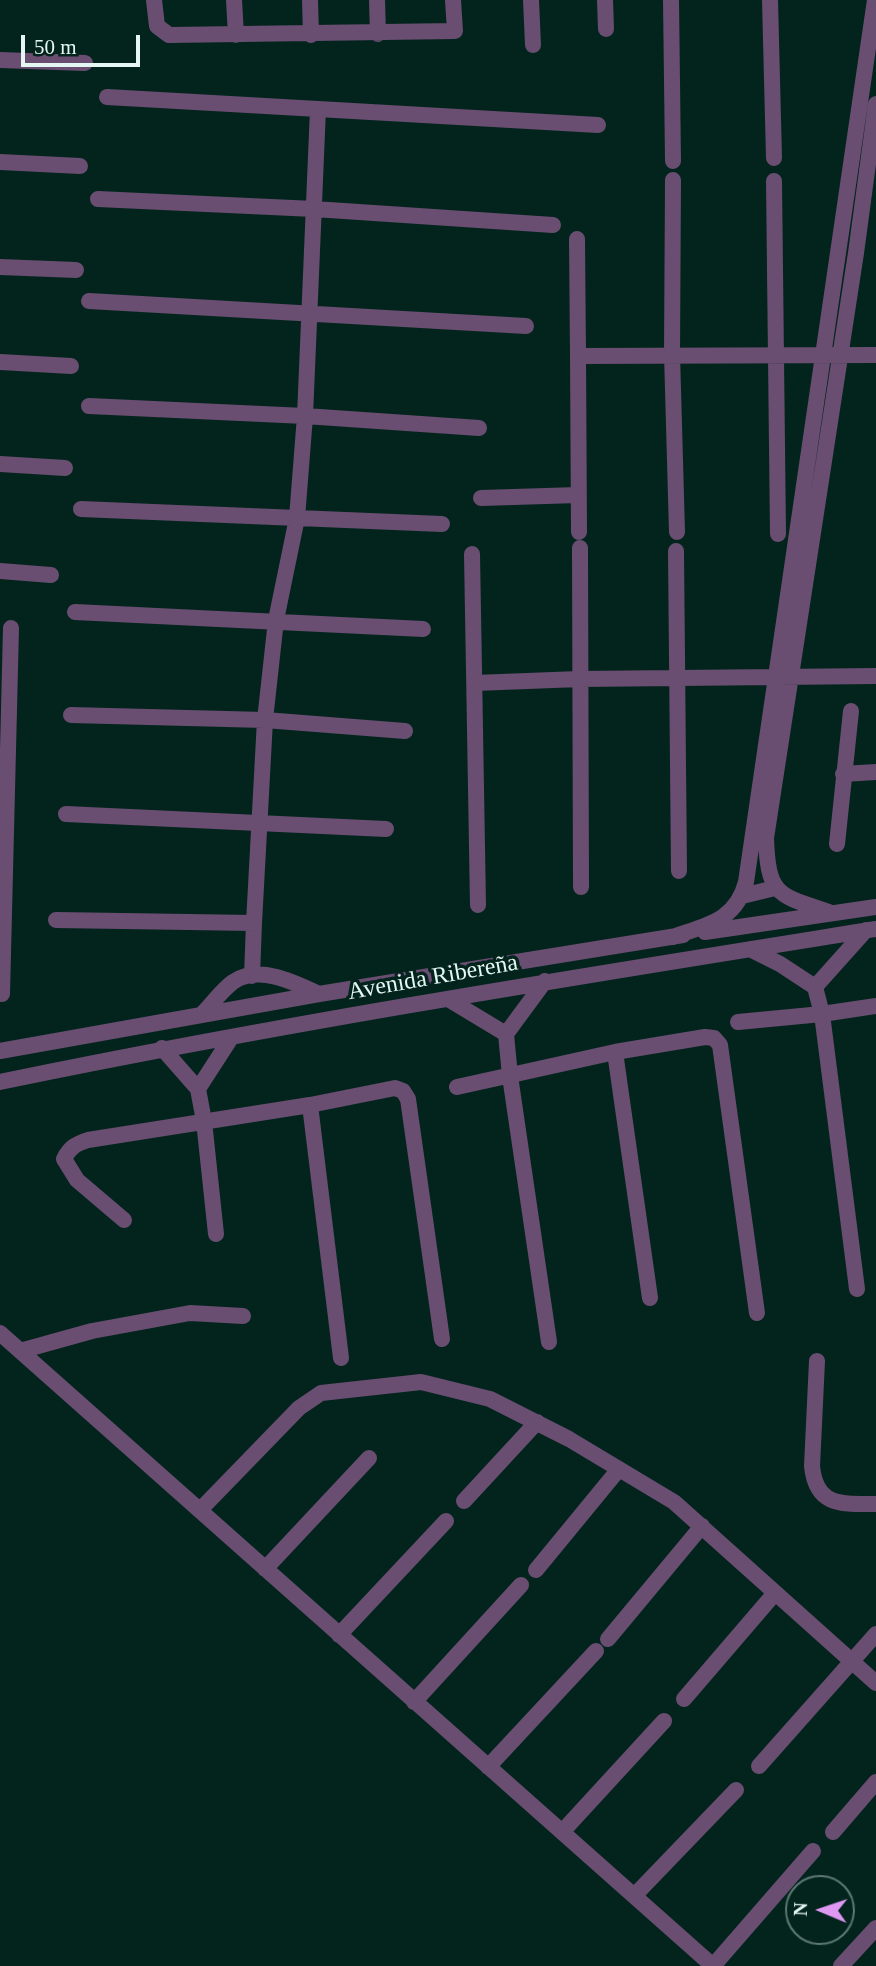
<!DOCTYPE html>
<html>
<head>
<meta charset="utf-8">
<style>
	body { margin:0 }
	#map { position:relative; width:876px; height:1966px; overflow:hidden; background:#03241d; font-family:"Times New Roman",serif }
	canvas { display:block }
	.north { position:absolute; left:785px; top:1875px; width:70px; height:70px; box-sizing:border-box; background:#03241d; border:2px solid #5d7872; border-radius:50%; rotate:272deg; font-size:19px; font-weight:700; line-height:28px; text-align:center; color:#e5f7f2 }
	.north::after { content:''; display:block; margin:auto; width:24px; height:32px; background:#de98f2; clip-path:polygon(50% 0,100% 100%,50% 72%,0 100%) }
	.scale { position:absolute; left:21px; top:35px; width:119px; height:32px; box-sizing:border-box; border:4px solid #e5f7f2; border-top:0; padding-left:9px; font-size:21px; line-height:24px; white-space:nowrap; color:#e5f7f2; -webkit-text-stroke:5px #03241d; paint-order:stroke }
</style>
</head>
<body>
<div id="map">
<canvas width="876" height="1966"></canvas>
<div class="north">N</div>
<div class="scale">50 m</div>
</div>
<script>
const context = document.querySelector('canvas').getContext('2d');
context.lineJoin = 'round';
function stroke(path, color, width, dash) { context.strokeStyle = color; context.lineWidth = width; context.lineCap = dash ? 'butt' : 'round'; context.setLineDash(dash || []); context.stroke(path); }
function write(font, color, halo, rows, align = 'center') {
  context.font = font + ' "Times New Roman",serif'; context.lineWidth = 7; context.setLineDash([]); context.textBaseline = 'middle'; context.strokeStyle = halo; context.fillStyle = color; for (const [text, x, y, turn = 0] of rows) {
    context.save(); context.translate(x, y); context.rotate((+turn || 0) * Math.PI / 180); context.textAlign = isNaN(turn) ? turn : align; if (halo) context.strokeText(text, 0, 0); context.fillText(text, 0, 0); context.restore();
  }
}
const minor = new Path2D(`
	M154 0 157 26 169 35 455 31 453 0
	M234 0 236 35
	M310 0 311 35
	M377 0 378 34
	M531 0 533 45
	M605 0 606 29
	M671 0 673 161
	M770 0 774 158
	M0 60 85 63
	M107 97 318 109
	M0 162 80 166
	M673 180 672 354 677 532
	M774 181 778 534
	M98 199 314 209 553 225
	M577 239 578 356 876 355
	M0 267 76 270
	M89 301 526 326
	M578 356 579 532
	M0 362 71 366
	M89 406 305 416 479 428
	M0 464 65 468
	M481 498 578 495
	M81 509 442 524
	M580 548 581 887
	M676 551 679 871
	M472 554 478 905
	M0 571 51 575
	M75 612 423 629
	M475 683 579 679 876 676
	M71 715 265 720 405 731
	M843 774 876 772
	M66 814 386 829
	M837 844 851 711
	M742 896 775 888
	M829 912C778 895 768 896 766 838L856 253 876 104
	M56 920 254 923 252 976
	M254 923 265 720 276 620 297 518 305 416 318 109 598 125
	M705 932 876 907
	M673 937C706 925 736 921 746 882L875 0
	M750 949 780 964 815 987 822 1014 857 1289
	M545 981 506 1034 510 1076 549 1342
	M815 987 866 930
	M2 994 11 628
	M448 999 506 1034
	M202 1014C212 1004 222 990 233 982 259 964 296 983 319 994
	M738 1022 822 1014 876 1006
	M162 1048 198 1089 204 1121 216 1234
	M0 1051 319 994 683 935
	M615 1052 650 1298
	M0 1082C290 1022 583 976 876 929
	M457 1087 615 1052 705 1037 714 1038 720 1045 757 1313
	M198 1089 231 1038
	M310 1105 341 1358
	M124 1220 77 1180 64 1159C70 1147 76 1144 88 1140L310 1105 395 1088 403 1091 408 1099 442 1339
	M0 1333 713 1966
	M20 1351 92 1331 190 1313 243 1316
	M817 1361 812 1466C816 1507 842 1504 876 1504
	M464 1501 537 1422
	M200 1510 299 1408 321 1393 421 1382 490 1399 569 1439 674 1502 876 1683
	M265 1569 369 1458
	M536 1570 619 1469
	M339 1635 446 1521
	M608 1639 702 1526
	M684 1699 775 1593
	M414 1702 521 1585
	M759 1766 876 1634
	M488 1767 596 1651
	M562 1832 664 1721
	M833 1832 876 1782
	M634 1896 736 1790
	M713 1966 813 1851
	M841 1966 876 1928`);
const streetNames = [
	["Avenida Ribereña",433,978,-10]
];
stroke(minor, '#694e71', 16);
write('24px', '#e5f7f2', '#03241d', streetNames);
</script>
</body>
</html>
